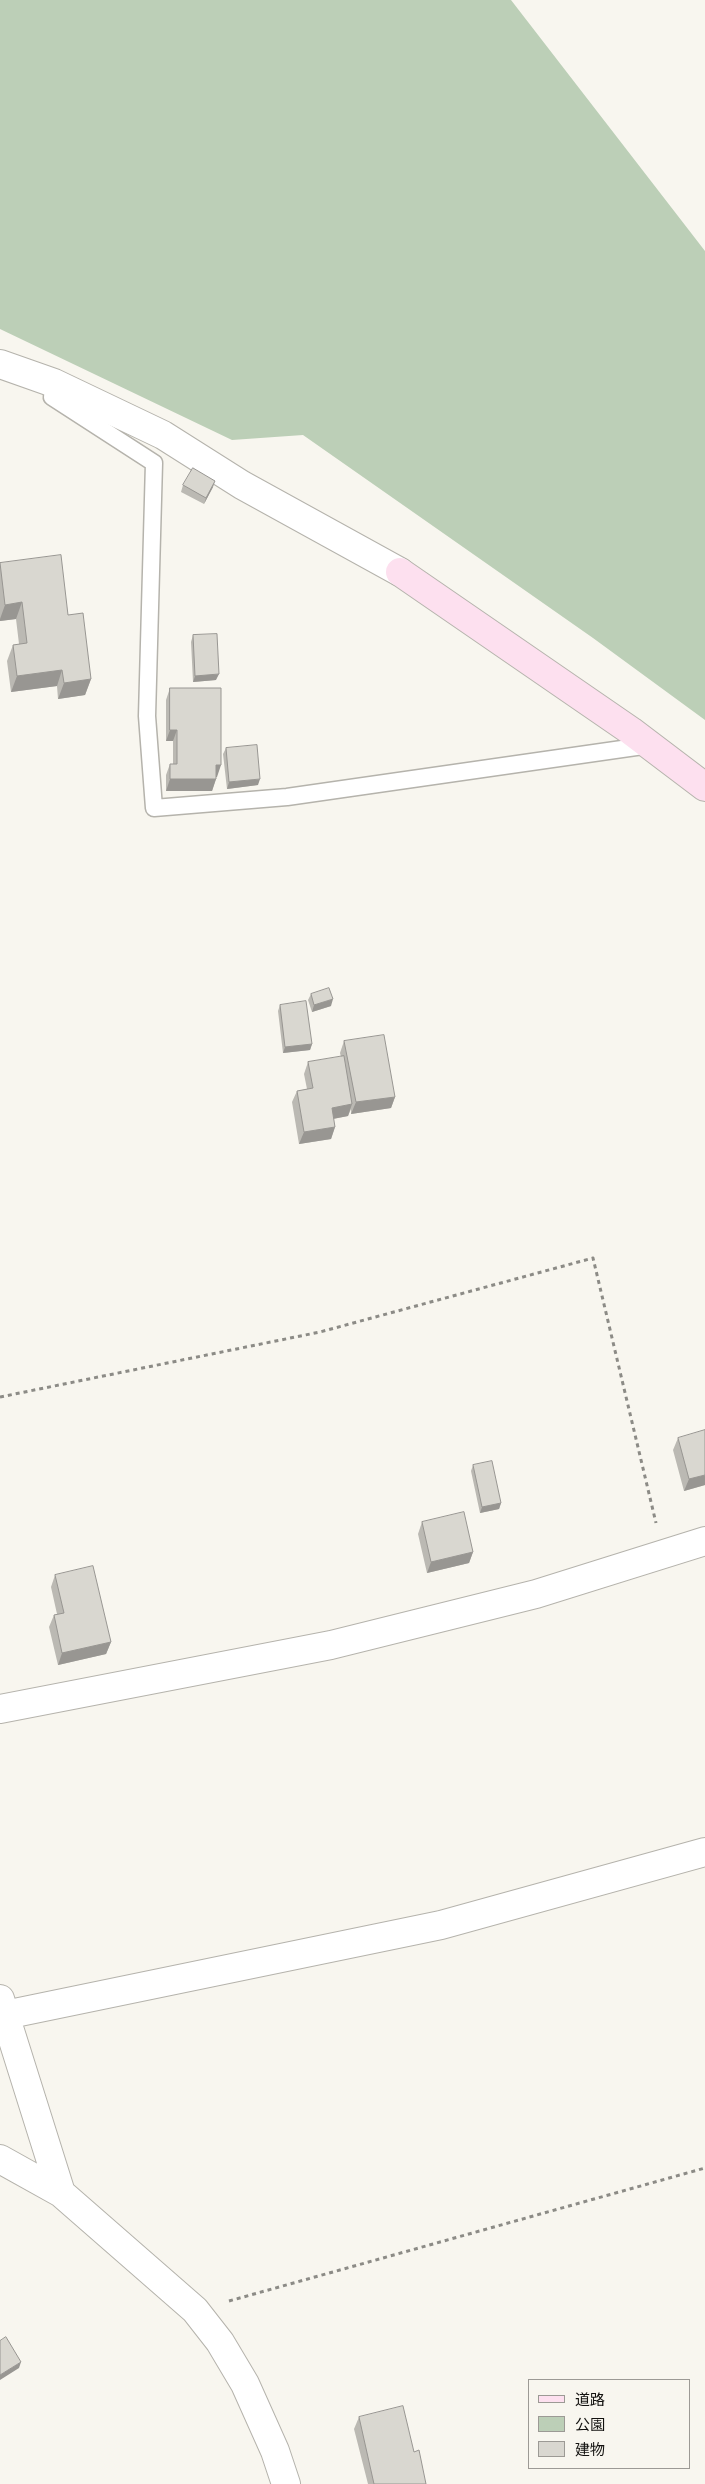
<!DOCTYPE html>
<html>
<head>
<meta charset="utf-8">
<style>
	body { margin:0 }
	#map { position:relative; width:705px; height:2484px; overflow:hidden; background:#f8f6ef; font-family:Manrope,"Noto Sans JP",sans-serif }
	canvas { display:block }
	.legend { position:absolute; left:528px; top:2379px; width:162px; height:90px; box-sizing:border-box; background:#f8f6ef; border:1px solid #9c9a95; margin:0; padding:6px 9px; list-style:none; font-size:15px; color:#12110f }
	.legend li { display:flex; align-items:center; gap:10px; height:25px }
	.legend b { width:25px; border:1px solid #9c9a95 }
</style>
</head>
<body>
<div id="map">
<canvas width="705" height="2484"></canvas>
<ul class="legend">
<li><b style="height:6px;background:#fde0ef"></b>道路</li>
<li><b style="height:14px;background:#bccfb7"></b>公園</li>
<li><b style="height:14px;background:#d9d7d0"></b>建物</li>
</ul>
</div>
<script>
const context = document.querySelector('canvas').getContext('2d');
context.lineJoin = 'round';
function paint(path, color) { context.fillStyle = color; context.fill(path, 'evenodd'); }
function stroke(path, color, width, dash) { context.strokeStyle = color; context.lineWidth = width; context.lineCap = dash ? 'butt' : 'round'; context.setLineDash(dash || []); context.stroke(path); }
const green = new Path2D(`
	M0 0H511L705 251V720L593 638 303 435 232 440 0 329Z`);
const path = new Path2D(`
	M0 1397 320 1332 593 1258 656 1523
	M229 2301 705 2168`);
const lane = new Path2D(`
	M54 383 52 397 154 463 147 716 154 808 287 797 650 745`);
const street = new Path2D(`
	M0 364 54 383 163 435 242 485 400 572
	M0 1709 331 1645 536 1594 705 1541
	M0 1999 61 2193
	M5 2015 441 1925 705 1852
	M0 2159 61 2193 195 2310 220 2342 245 2384 275 2451 286 2484`);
const secondary = new Path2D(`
	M400 572 631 731 705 787`);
const wall = new Path2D(`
	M183 485 213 487 204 504 181 492Z
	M0 563 68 615 91 679 85 695 58 699 57 686 11 692 7 661 13 645 19 644 16 619 0 621Z
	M193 635 216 680 193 682 191 642Z
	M170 688 217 777H216V779L212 791H166V775L170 764H173V741H166V700Z
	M226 748 258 785 227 789 223 754Z
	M311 994 331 1006 312 1012 308 1000Z
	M280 1005 312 1044 310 1050 283 1053 278 1011Z
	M344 1041 395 1097 391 1108 351 1114V1109L348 1116 333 1119 335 1127 331 1139 299 1144 292 1102 297 1091 307 1089 304 1074 308 1062 341 1057 340 1053Z
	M678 1438 705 1485 684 1491 673 1450Z
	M473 1465 501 1503 499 1509 480 1513 471 1471Z
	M422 1522 473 1552 469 1563 427 1573 418 1534Z
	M55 1575 111 1642 106 1654 58 1665 49 1627 54 1615 57 1614 51 1587Z
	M359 2417 414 2452 426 2484H368L354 2429Z`);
const shadedWall = new Path2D(`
	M215 481 213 487 204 504 206 498Z
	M22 602 16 619 0 621V619L5 605Z
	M62 670 57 686 11 692 17 676Z
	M219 674 216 680 193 682 195 676Z
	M91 679 85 695 58 699 64 683Z
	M170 730H177L173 741H166Z
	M216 765H221L217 777H212Z
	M170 779H216L212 791H166Z
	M260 779 258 785 227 789 229 782Z
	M333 999 331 1006 312 1012 314 1005Z
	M312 1044 310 1050 283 1053 285 1047Z
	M395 1097 391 1108 351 1114 356 1102Z
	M352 1104 348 1116 327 1120 332 1108Z
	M335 1127 331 1139 299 1144 304 1132Z
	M705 1475V1485L684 1491 689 1479Z
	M501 1503 499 1509 480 1513 482 1507Z
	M473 1552 469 1563 427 1573 431 1562Z
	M111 1642 106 1654 58 1665 62 1653Z
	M21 2362 19 2368 0 2380V2375Z`);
const building = new Path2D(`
	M193 468 215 481 206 498 183 485Z
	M61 555 68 615 83 613 91 679 64 683 62 670 17 676 13 645 27 643 22 602 5 605 0 563Z
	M217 634 219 674 195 676 193 635Z
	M170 688H221V765H216V779H170V764H177V730H170Z
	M257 745 260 779 229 782 226 748Z
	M329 988 333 999 314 1005 311 994Z
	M306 1001 312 1044 285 1047 280 1005Z
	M384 1035 395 1097 356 1102 344 1041Z
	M344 1056 352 1104 332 1108 335 1127 304 1132 297 1091 313 1088 308 1062Z
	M705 1430V1475L689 1479 678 1438Z
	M492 1461 501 1503 482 1507 473 1465Z
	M464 1512 473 1552 431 1562 422 1522Z
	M93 1566 111 1642 62 1653 54 1615 64 1613 55 1575Z
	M6 2337 21 2362 0 2375V2341Z
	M403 2406 414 2452 419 2450 426 2484H374L359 2417Z`);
paint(green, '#bccfb7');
stroke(lane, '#b5b3ac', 19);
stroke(street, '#b5b3ac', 30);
stroke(secondary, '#b5b3ac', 30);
stroke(path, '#8c8b86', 3, [4, 4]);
stroke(lane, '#fff', 16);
stroke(street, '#fff', 28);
stroke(secondary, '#fde0ef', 28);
paint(wall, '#bbb9b3');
paint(shadedWall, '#989692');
paint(building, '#d9d7d0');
stroke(building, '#989692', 1);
</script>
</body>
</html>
